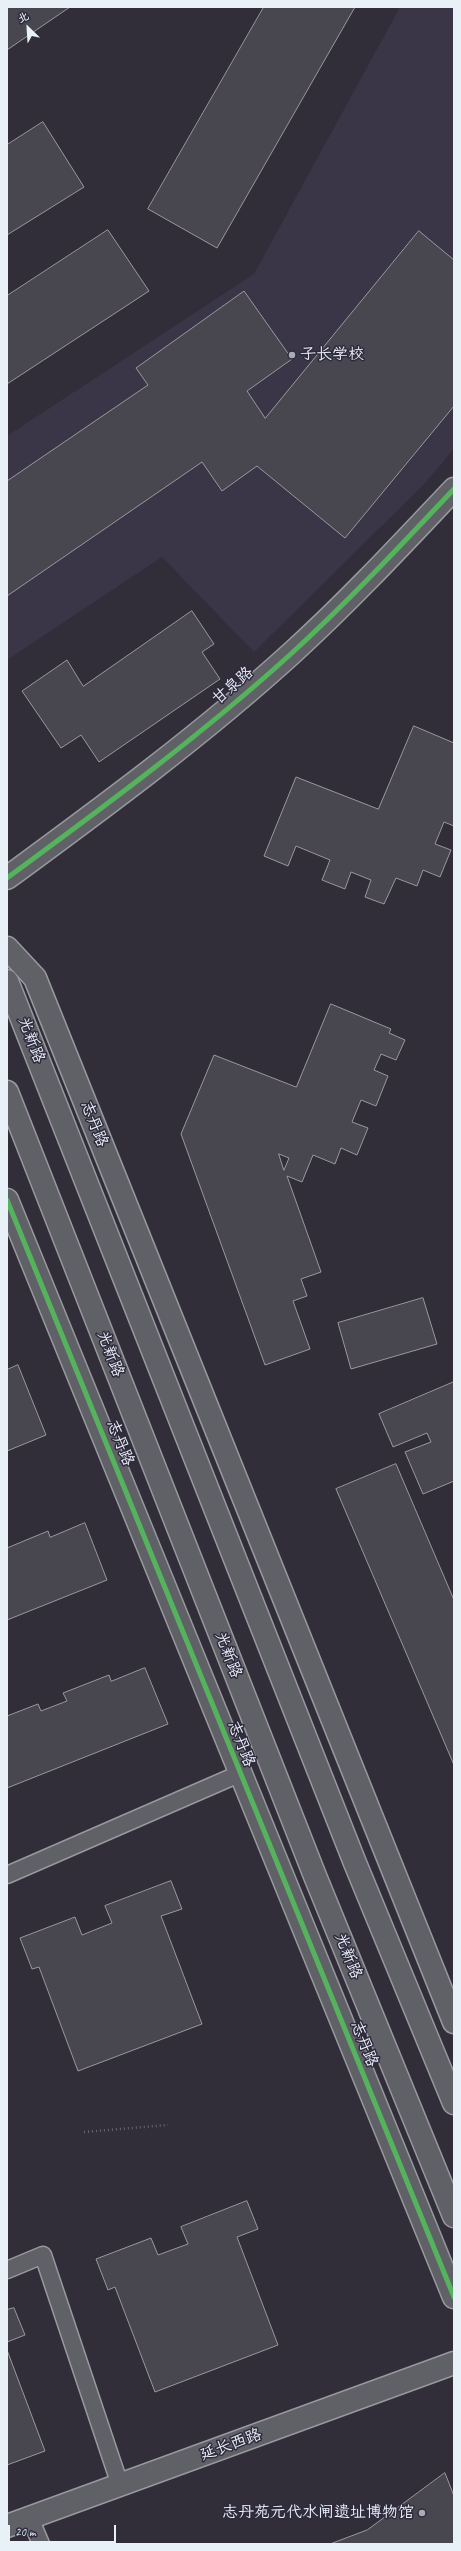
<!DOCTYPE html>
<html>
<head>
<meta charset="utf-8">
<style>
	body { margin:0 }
	#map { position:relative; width:461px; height:2551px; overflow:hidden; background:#312e39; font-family:Caveat,"LXGW WenKai TC",sans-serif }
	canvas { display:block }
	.frame { position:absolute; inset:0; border:8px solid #e8f1f8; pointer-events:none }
	.north { position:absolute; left:8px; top:8px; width:40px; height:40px; -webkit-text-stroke:3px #2f2a3d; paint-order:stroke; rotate:335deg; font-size:11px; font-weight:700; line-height:16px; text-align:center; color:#e8f1f8 }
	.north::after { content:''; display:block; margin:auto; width:14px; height:18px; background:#e8f1f8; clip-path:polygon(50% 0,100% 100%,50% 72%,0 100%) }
	.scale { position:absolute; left:8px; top:2525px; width:108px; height:18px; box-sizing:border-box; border:2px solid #e8f1f8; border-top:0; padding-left:5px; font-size:12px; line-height:14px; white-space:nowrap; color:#e8f1f8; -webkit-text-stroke:3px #2f2a3d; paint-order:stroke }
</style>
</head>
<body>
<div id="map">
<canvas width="461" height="2551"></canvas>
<div class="frame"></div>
<div class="north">北</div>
<div class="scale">20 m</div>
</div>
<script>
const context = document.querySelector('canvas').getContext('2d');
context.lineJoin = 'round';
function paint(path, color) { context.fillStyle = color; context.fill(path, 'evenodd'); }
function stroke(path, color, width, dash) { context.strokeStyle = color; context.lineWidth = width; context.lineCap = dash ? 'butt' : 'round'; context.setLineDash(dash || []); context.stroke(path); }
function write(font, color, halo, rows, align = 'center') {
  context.font = font + ' Caveat,"LXGW WenKai TC",sans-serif'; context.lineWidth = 3; context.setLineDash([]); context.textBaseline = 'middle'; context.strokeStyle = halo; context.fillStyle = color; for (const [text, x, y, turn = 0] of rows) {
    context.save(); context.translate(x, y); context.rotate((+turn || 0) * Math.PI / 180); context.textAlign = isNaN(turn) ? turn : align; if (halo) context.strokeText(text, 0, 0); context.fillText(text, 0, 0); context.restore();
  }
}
const built = new Path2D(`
	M400 7H454V449L425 483 254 652 162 557 7 660V436L254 274Z`);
const building = new Path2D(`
	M7 7H70L7 50Z
	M264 7H355L217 248 148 209Z
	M43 122 84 187 7 235V145Z
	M108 230 149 291 7 384V296Z
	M419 231 454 260V406L345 538 257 466 222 491 202 462 7 596V481L148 385 136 368 244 291 292 359 247 391 265 418Z
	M192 611 214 644 202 652 220 679 99 762 81 735 61 748 22 691 67 660 83 686Z
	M414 726 454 743V826L444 822 435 844 451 850 440 877 423 870 417 886 396 878 384 904 365 897 371 880 351 872 345 889 322 880 330 860 296 846 288 866 264 856 296 777 378 809Z
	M331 1004 391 1029 389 1033 405 1040 396 1060 381 1054 374 1070 388 1076 376 1106 361 1100 352 1122 368 1128 357 1155 341 1148 335 1164 313 1155 302 1182 287 1176 321 1272 301 1279 307 1296 293 1301 310 1349 265 1365 181 1134 214 1055 296 1087ZM279 1154 289 1158 284 1170Z
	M423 1298 437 1344 351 1369 338 1323Z
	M18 1365 46 1435 7 1451V1370Z
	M454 1382V1481L423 1494 405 1452 431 1442 427 1433 393 1447 379 1414Z
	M396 1464 454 1600V1765L336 1489Z
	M85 1523 107 1580 7 1620V1548L48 1531 50 1537Z
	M145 1668 168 1724 7 1788V1716L38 1704 41 1711 67 1701 63 1693 109 1675 111 1681Z
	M171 1881 182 1909 161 1916 202 2024 78 2071 39 1967 32 1969 20 1938 75 1917 82 1935 112 1923 105 1906Z
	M247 2201 258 2229 237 2237 278 2345 155 2392 115 2287 108 2290 96 2259 151 2238 158 2255 188 2244 181 2227Z
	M14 2308 25 2335 7 2342V2310Z
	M7 2350 45 2451 7 2465Z
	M445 2473 454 2496V2544H330L367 2530Z`);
const path = new Path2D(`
	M84 2132 168 2125`);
const lane = new Path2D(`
	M7 1875 239 1774
	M7 2270 43 2255 120 2485
	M30 2518 41 2544`);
const street = new Path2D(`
	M7 878C105 806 203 734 293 652 350 600 402 544 454 489
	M7 948 35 978 454 2022
	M7 1200 454 2297`);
const secondary = new Path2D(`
	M7 2526 454 2363`);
const primary = new Path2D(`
	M7 981 355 1863 454 2103
	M7 1092 315 1876 454 2216`);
const cycleway = new Path2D(`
	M7 878C105 806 203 734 293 652 350 600 402 544 454 489
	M7 1200 454 2297`);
const markers = [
	[292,355,4,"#a8adb5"],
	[422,2513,4,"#a8adb5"]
];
const poiNames = [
	["子长学校",300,355],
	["志丹苑元代水闸遗址博物馆",414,2513,"right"]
];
const streetNames = [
	["甘泉路",233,686,-41],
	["光新路",31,1040,69],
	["志丹路",94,1124,68],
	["光新路",110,1354,69],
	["志丹路",120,1443,68],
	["光新路",228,1655,69],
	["志丹路",241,1744,68],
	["光新路",348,1956,68],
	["志丹路",364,2044,68],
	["延长西路",231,2445,-20]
];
paint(built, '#3a3647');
paint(building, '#48464e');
stroke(building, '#98999f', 1);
stroke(lane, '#98999f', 19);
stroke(street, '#98999f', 25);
stroke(secondary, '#98999f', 25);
stroke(primary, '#98999f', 25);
stroke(path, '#68686f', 2.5, [1, 3]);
stroke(lane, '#606067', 16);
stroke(street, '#606067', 22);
stroke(secondary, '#606067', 22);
stroke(primary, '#606067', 22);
stroke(cycleway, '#56b35d', 5);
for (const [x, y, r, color] of markers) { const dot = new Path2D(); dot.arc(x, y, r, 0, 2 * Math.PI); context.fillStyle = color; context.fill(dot); stroke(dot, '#2f2a3d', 1.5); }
write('16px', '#e8f1f8', '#2f2a3d', poiNames, 'left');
write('16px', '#e8f1f8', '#2f2a3d', streetNames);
</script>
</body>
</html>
